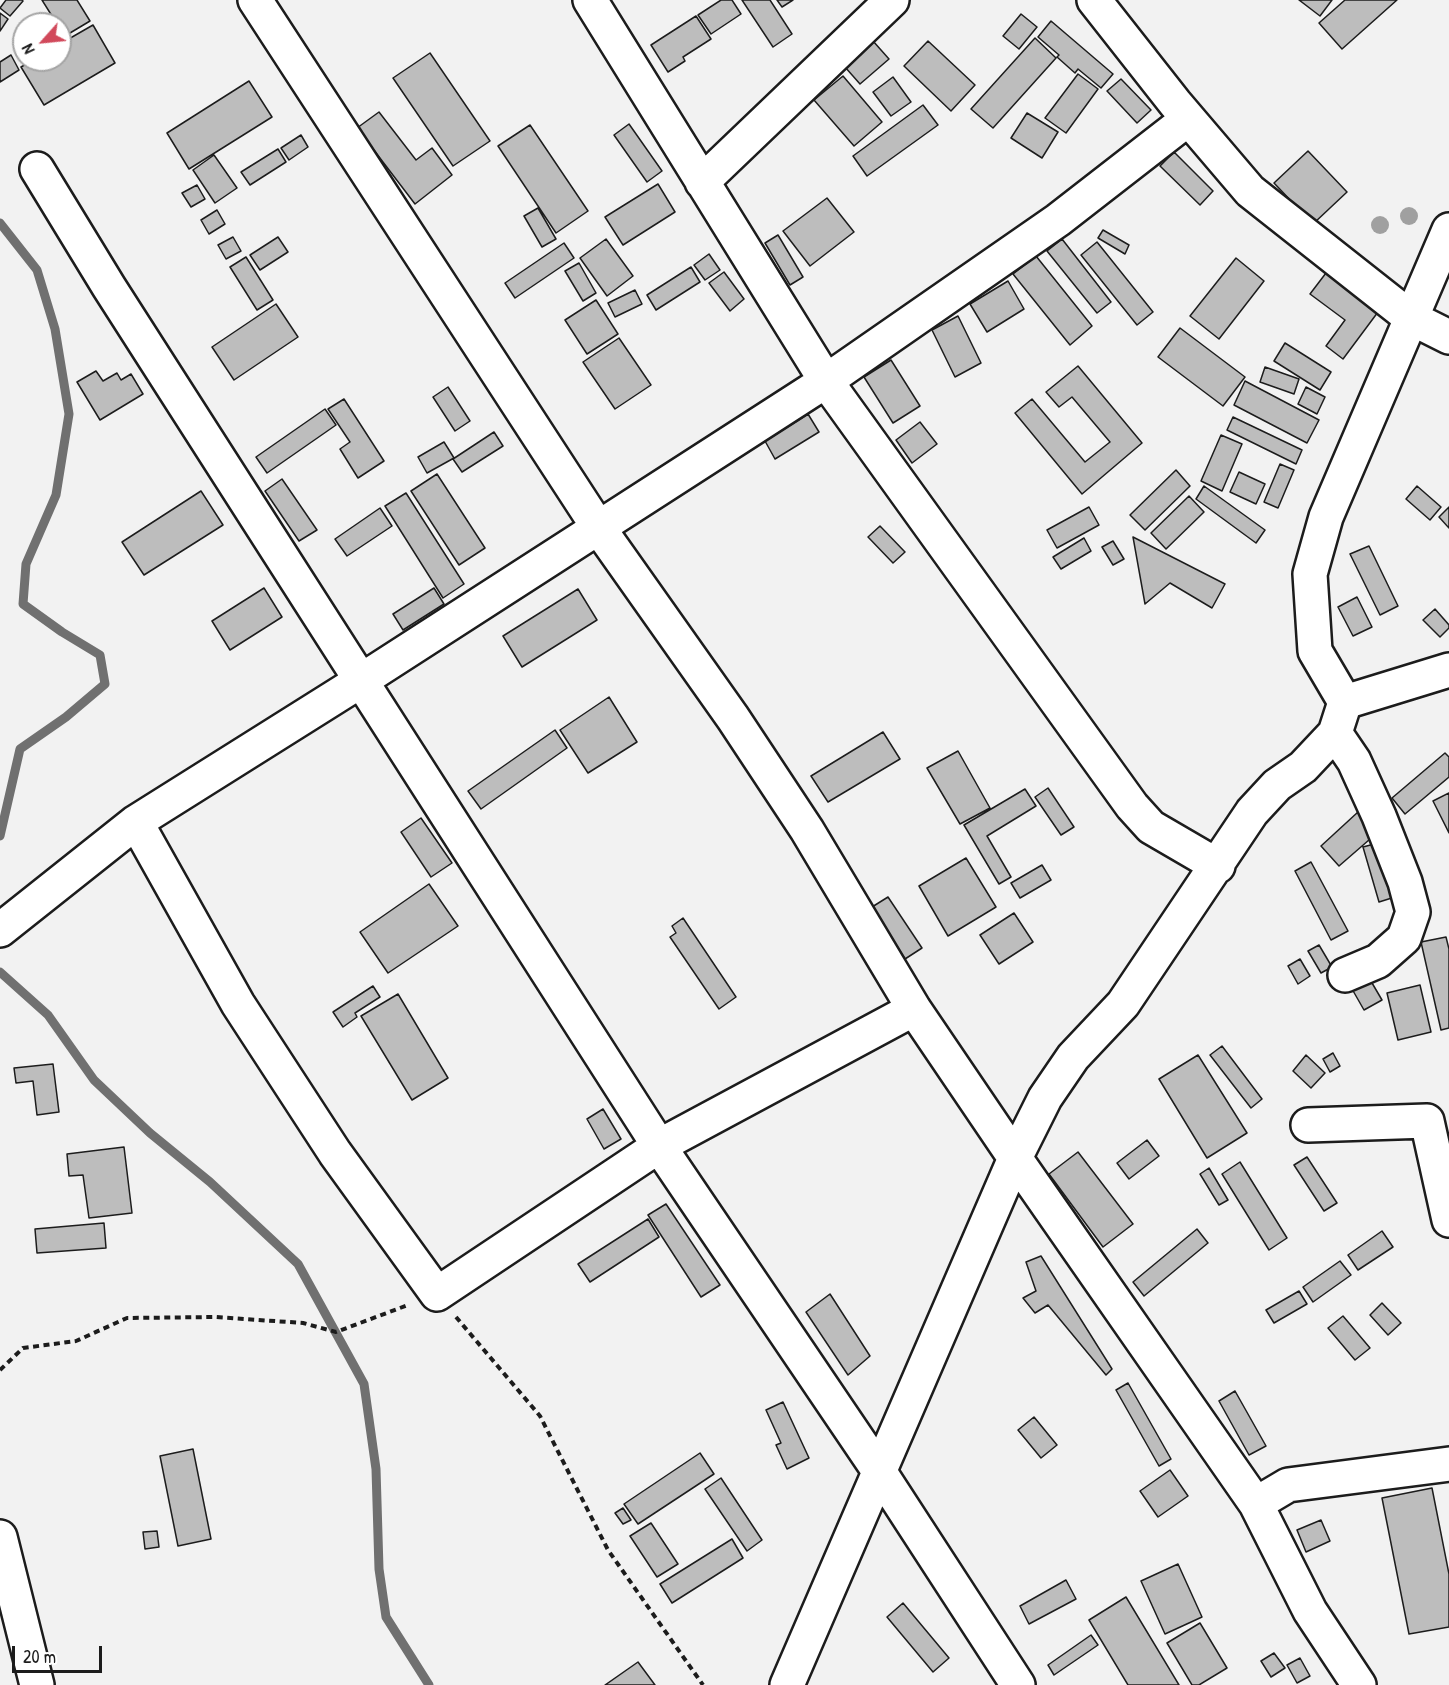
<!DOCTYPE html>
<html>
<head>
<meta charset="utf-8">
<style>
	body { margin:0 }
	#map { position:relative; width:1449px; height:1685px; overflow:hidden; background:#f2f2f2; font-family:"Patrick Hand",sans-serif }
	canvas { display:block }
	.north { position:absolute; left:12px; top:12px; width:60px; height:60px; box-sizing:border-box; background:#fff; border:2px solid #a4a4a4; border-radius:50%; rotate:243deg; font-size:16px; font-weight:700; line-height:24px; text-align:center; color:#1c1c1c }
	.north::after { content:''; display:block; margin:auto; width:21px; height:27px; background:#d1495b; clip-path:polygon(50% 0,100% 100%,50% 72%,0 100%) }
	.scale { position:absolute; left:12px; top:1646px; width:90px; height:27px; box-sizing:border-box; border:3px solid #1c1c1c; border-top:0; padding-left:8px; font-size:18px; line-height:21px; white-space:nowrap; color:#1c1c1c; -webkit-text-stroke:4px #fff; paint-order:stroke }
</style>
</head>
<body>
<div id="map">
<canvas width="1449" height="1685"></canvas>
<div class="north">N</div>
<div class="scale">20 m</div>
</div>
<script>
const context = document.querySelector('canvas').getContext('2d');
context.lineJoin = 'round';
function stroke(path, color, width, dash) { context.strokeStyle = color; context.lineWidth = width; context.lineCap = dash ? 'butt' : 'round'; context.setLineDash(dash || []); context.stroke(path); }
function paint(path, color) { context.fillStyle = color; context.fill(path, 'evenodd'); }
const stream = new Path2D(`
	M0 223 37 270 55 329 69 414 56 495 26 564 23 604 62 632 100 655 105 684 66 717 20 749 0 836
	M0 972 48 1015 94 1080 150 1133 210 1182 298 1264 364 1384 376 1469 379 1569 386 1617 429 1685`);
const building = new Path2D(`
	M6 0H22L23 1 10 16 0 8Z
	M42 0H77L90 21 65 36 60 29V24H57Z
	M721 0H732L741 14 711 34 698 15Z
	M742 0H770L792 34 773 47Z
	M777 0H793L782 7Z
	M1299 0H1332L1320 16Z
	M1345 0H1397L1342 49 1319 23Z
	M0 13 8 19 0 31Z
	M1021 14 1037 27 1019 49 1003 36Z
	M696 16 711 39 683 57 685 61 668 72 651 45Z
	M1051 21 1113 74 1101 88 1078 69 1075 73 1057 57 1059 55 1038 37Z
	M93 25 115 63 44 105 21 67 33 60H60V44Z
	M1035 38 1056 58 993 128 971 109Z
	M873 41 889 59 860 84 845 67Z
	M928 41 975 85 951 111 904 66Z
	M430 53 490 141 453 166 393 78Z
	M11 55 19 70 0 82V62Z
	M1078 74 1098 89 1066 133 1045 118Z
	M843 76 882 122 854 146 814 100Z
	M893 77 911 102 891 116 873 92Z
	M1121 79 1151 110 1137 123 1107 91Z
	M249 81 272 117 189 169 167 133Z
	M923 105 938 125 867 176 853 156Z
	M379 112 416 160 432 148 452 175 415 204 357 128Z
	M1027 113 1058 132 1042 158 1011 138Z
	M629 124 662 171 647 182 614 135Z
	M530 125 588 211 556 233 498 146Z
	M301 135 308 147 289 160 281 148Z
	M278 149 286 162 250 185 241 172Z
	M1308 151 1347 192 1313 224 1274 183Z
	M1174 152 1213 191 1200 205 1160 166Z
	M214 155 237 188 215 203 193 170Z
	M658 184 675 212 623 245 605 217Z
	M197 185 205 199 191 207 182 193Z
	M827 198 854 232 810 266 783 231Z
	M538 208 556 239 542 247 524 216Z
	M217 210 225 224 209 234 201 220Z
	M1103 230 1129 245 1125 254 1098 238Z
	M778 235 803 277 790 285 765 243Z
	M233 237 241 251 226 259 218 245Z
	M278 237 288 252 260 270 250 255Z
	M606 239 633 276 607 296 580 258Z
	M1062 239 1111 302 1097 313 1047 251Z
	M1097 242 1153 312 1137 325 1081 255Z
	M564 243 574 258 515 298 505 283Z
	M709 254 720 270 705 280 694 265Z
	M1036 256 1092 326 1070 345 1013 274Z
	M246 257 273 300 257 310 230 267Z
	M1236 258 1264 281 1219 339 1190 316Z
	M579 263 596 293 583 301 565 271Z
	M691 267 700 282 656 310 647 295Z
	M724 272 744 299 730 311 709 283Z
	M1326 273 1378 312 1343 359 1326 346 1345 320 1310 294Z
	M1008 281 1024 309 987 332 970 304Z
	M635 290 642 304 615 317 608 303Z
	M596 300 618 334 587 354 565 320Z
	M276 304 298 337 234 380 212 347Z
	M958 316 981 363 955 377 932 330Z
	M1180 328 1245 377 1223 406 1158 357Z
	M619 338 651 385 615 409 583 362Z
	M1285 343 1331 372 1320 390 1274 361Z
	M891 360 920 406 893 423 864 377Z
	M1078 366 1142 443 1082 494 1015 413 1032 399 1085 462 1110 442 1072 397 1059 407 1046 392Z
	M1265 367 1299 379 1294 394 1260 382Z
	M96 371 103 381 117 373 121 380 131 374 143 394 100 420 77 382Z
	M1245 381 1319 420 1307 443 1234 405Z
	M448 387 470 421 455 431 433 397Z
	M1306 387 1325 397 1317 414 1298 404Z
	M344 399 384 461 358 478 340 449 350 442 328 409Z
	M325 409 336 425 267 473 256 457Z
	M808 414 819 432 775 459 765 441Z
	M1233 417 1302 450 1296 464 1227 430Z
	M920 422 937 444 912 463 896 440Z
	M494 432 503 446 462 472 453 459Z
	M1221 435 1242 444 1222 491 1201 481Z
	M444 442 454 458 427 473 418 457Z
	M1280 464 1294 470 1278 508 1264 502Z
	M1176 470 1190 486 1145 530 1130 515Z
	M1239 472 1265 484 1256 504 1230 492Z
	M437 474 485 548 459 565 411 491Z
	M282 479 317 530 299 541 265 491Z
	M1204 486 1265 530 1256 543 1196 499Z
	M1417 486 1441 507 1430 520 1406 499Z
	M201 491 223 525 144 575 122 542Z
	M406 493 464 584 443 598 385 506Z
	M1189 496 1204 512 1166 549 1151 533Z
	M1089 507 1099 525 1057 548 1047 530Z
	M1449 507V528L1439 517Z
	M380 508 392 526 347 556 335 539Z
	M880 526 905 552 893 563 868 537Z
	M1133 537 1225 584 1212 608 1170 583 1145 604Z
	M1084 538 1091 551 1061 569 1053 557Z
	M1113 541 1124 559 1113 565 1102 547Z
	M1369 546 1398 606 1380 615 1350 554Z
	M264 588 282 617 230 650 212 621Z
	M434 588 444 604 403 630 393 614Z
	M578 589 597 620 522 667 503 636Z
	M1357 597 1372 627 1353 636 1338 607Z
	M1435 609 1449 625V628L1440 637 1423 620Z
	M609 697 637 742 588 773 560 730Z
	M555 730 567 748 481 809 468 791Z
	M883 732 900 759 828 802 811 776Z
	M958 751 990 808 960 824 927 768Z
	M1445 753 1449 757V777L1405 814 1392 798Z
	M1048 788 1074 827 1061 835 1035 797Z
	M1025 789 1036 806 987 836 1011 877 999 884 964 825Z
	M1449 793V833L1433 801Z
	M1358 812 1377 833 1339 866 1321 846Z
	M421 818 452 863 431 877 401 832Z
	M1378 843 1395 897 1379 902 1363 847Z
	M966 858 996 907 948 936 919 886Z
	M1311 862 1348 931 1331 940 1295 871Z
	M1042 865 1051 880 1020 898 1011 883Z
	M429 884 458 926 388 973 360 932Z
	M888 897 922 948 905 959 872 907Z
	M1014 913 1033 942 999 964 980 935Z
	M683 918 736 997 719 1009 670 937 676 933 672 926Z
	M1446 937 1449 949V1028L1441 1030 1421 942Z
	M1319 945 1332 967 1321 973 1308 951Z
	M1300 959 1310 976 1298 984 1288 966Z
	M1365 971 1382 1000 1364 1010 1348 982Z
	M1420 985 1431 1032 1398 1040 1387 993Z
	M373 986 380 997 355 1013 357 1017 343 1027 333 1012Z
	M398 994 448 1078 412 1100 361 1016Z
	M1222 1046 1262 1099 1251 1108 1210 1055Z
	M1333 1053 1340 1066 1330 1072 1323 1059Z
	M1198 1055 1247 1133 1207 1158 1159 1079Z
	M1306 1055 1325 1073 1311 1088 1293 1071Z
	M53 1064 59 1112 37 1115 33 1081 16 1083 14 1068Z
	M603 1109 621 1139 604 1149 587 1119Z
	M1147 1140 1159 1156 1129 1179 1117 1163Z
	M124 1147 132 1213 89 1218 83 1175 69 1176 67 1154Z
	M1078 1152 1133 1224 1103 1247 1049 1174Z
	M1307 1157 1337 1203 1324 1211 1294 1165Z
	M1240 1162 1287 1238 1269 1250 1222 1174Z
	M1209 1168 1228 1200 1219 1205 1200 1174Z
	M666 1204 720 1285 701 1297 648 1215Z
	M648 1219 659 1237 590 1282 578 1264Z
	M104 1223 106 1248 37 1253 35 1229Z
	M1197 1229 1208 1243 1144 1296 1133 1282Z
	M1382 1231 1393 1247 1358 1270 1348 1255Z
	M1041 1256 1112 1369 1106 1375 1048 1305 1035 1313 1023 1298 1036 1291 1026 1262Z
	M1340 1261 1351 1275 1313 1302 1303 1287Z
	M1299 1291 1307 1304 1274 1323 1266 1310Z
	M830 1294 870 1356 848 1375 806 1312Z
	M1382 1303 1401 1323 1388 1335 1370 1315Z
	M1343 1316 1370 1348 1355 1360 1328 1328Z
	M1128 1383 1171 1459 1159 1466 1116 1390Z
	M1235 1391 1266 1446 1249 1455 1219 1401Z
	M783 1402 809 1458 787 1469 776 1445 781 1443 766 1410Z
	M1034 1417 1057 1445 1041 1458 1018 1430Z
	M193 1449 211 1539 178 1546 160 1456Z
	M700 1453 714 1474 638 1524 624 1504Z
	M1170 1470 1188 1496 1158 1517 1140 1491Z
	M721 1478 762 1540 747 1551 705 1489Z
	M1432 1488 1449 1574V1627L1409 1634 1382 1498Z
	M623 1508 631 1520 623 1524 615 1513Z
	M1321 1520 1330 1541 1306 1552 1297 1530Z
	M651 1523 678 1564 657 1577 630 1536Z
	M157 1531 159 1547 145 1549 143 1532Z
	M732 1539 743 1558 672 1603 660 1584Z
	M1178 1564 1202 1617 1165 1634 1141 1581Z
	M1066 1580 1076 1599 1029 1624 1020 1606Z
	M1126 1597 1179 1685H1128L1089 1620Z
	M903 1603 949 1658 933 1672 887 1617Z
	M1200 1623 1227 1668 1199 1685H1192L1167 1643Z
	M1091 1635 1098 1645 1054 1675 1048 1665Z
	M1274 1653 1285 1668 1271 1677 1261 1661Z
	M1300 1658 1310 1676 1297 1683 1287 1665Z
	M638 1662 655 1685H605Z`);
const path = new Path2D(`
	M456 1317 540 1416 608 1550 703 1685
	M0 1370 23 1348 76 1341 127 1318 215 1317 303 1323 336 1332 408 1305`);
const minor = new Path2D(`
	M255 0 598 527 733 718 807 830 914 1009 1015 1158 1256 1504 1310 1611 1359 1685
	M590 0 826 381 1132 806 1151 827 1218 866
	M1094 0 1175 103 1250 191 1411 318 1449 337
	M37 169 109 287 659 1146 879 1471 1018 1685
	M702 182 892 0
	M1345 702 1449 670
	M1335 733 1354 761 1379 816 1405 882 1413 912 1404 938 1378 961 1345 975
	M136 822 238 1004 335 1153 437 1294 659 1146 914 1009
	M0 930 136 822 362 680 826 381 1058 220 1188 119
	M1308 1125 1427 1121 1449 1220
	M1256 1504 1288 1485 1449 1464
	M0 1537 37 1685
	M787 1685 1015 1158 1045 1098 1073 1057 1123 1004 1252 812 1277 785 1303 767 1335 733 1345 702 1315 651 1310 574 1326 517 1449 230`);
const trees = [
	[1409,216],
	[1380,225]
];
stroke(stream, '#707070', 9);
paint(building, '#bdbdbd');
stroke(building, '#1c1c1c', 1.5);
stroke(minor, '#1c1c1c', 38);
stroke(path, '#1c1c1c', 4, [6, 4.5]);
stroke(minor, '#fff', 33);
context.fillStyle = '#a0a0a0';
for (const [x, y] of trees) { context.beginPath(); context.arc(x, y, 9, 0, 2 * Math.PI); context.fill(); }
</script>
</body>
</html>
